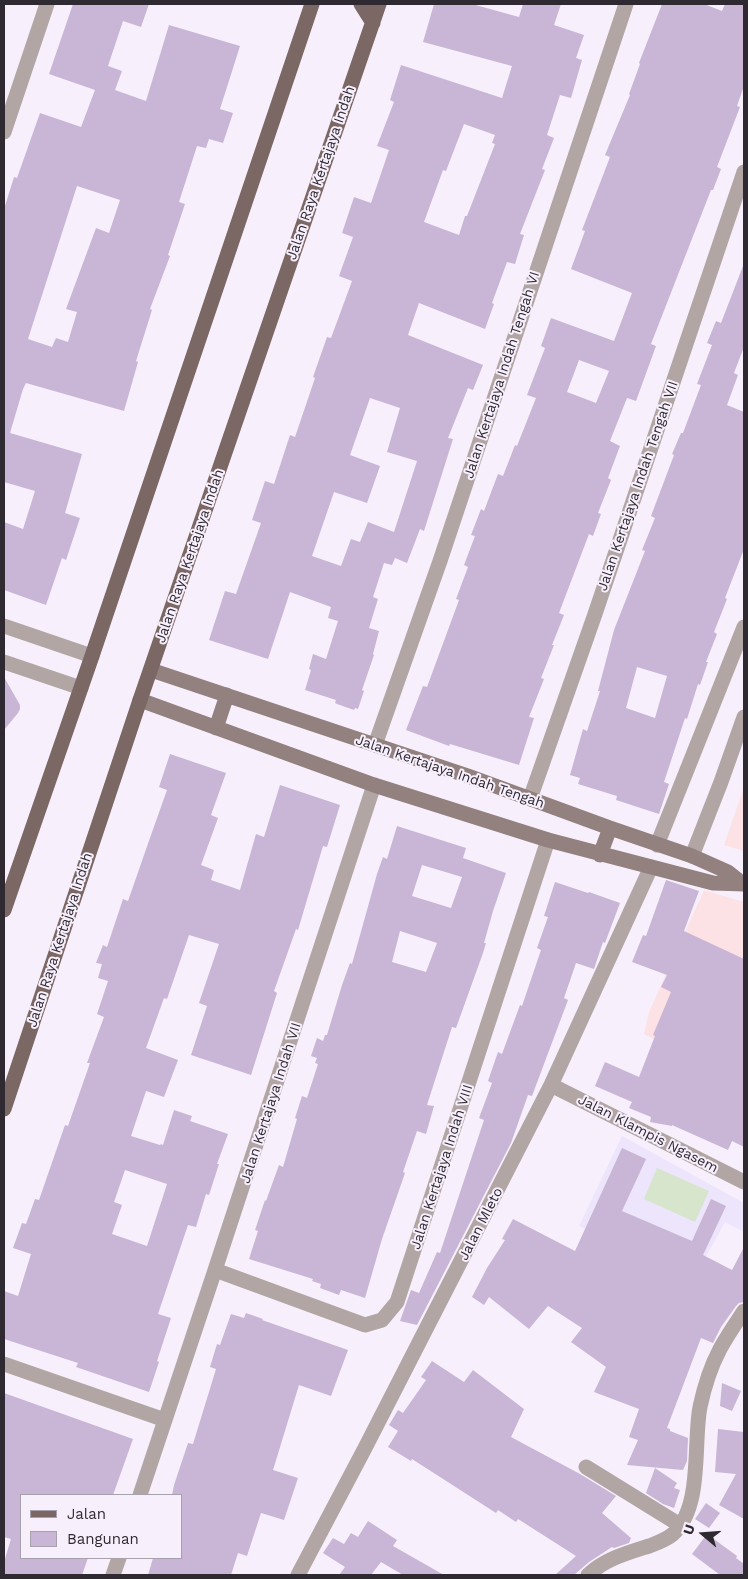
<!DOCTYPE html>
<html>
<head>
<meta charset="utf-8">
<style>
	body { margin:0 }
	#map { position:relative; width:748px; height:1579px; overflow:hidden; background:#f7f0fc; font-family:"Work Sans",sans-serif }
	canvas { display:block }
	.frame { position:absolute; inset:0; border:5px solid #2f2a32; pointer-events:none }
	.legend { position:absolute; left:20px; top:1494px; width:162px; height:65px; box-sizing:border-box; background:#f7f0fc; border:1px solid #a7a1ab; margin:0; padding:6px 9px; list-style:none; font-size:15px; color:#2f2a32 }
	.legend li { display:flex; align-items:center; gap:10px; height:25px }
	.legend b { width:25px; border:1px solid #a7a1ab }
	.north { position:absolute; left:678px; top:1509px; width:50px; height:50px; -webkit-text-stroke:4px #f7f0fc; paint-order:stroke; rotate:288deg; font-size:14px; font-weight:700; line-height:20px; text-align:center; color:#2f2a32 }
	.north::after { content:''; display:block; margin:auto; width:18px; height:22px; background:#2f2a32; clip-path:polygon(50% 0,100% 100%,50% 72%,0 100%) }
</style>
</head>
<body>
<div id="map">
<canvas width="748" height="1579"></canvas>
<div class="frame"></div>
<ul class="legend">
<li><b style="height:6px;background:#7b6764"></b>Jalan</li>
<li><b style="height:14px;background:#c9b5d6"></b>Bangunan</li>
</ul>
<div class="north">U</div>
</div>
<script>
const context = document.querySelector('canvas').getContext('2d');
context.lineJoin = 'round';
function paint(path, color) { context.fillStyle = color; context.fill(path, 'evenodd'); }
function stroke(path, color, width, dash) { context.strokeStyle = color; context.lineWidth = width; context.lineCap = dash ? 'butt' : 'round'; context.setLineDash(dash || []); context.stroke(path); }
function write(font, color, halo, rows, align = 'center') {
  context.font = font + ' "Work Sans",sans-serif'; context.lineWidth = 4; context.setLineDash([]); context.textBaseline = 'middle'; context.strokeStyle = halo; context.fillStyle = color; for (const [text, x, y, turn = 0] of rows) {
    context.save(); context.translate(x, y); context.rotate((+turn || 0) * Math.PI / 180); context.textAlign = isNaN(turn) ? turn : align; if (halo) context.strokeText(text, 0, 0); context.fillText(text, 0, 0); context.restore();
  }
}
const commercial = new Path2D(`
	M744 787V851L724 845Z
	M704 890 744 902V1086L644 1034 649 1012Z`);
const education = new Path2D(`
	M622 1136 744 1203V1232L725 1222 696 1275 579 1226Z`);
const green = new Path2D(`
	M657 1168 709 1191 695 1222 644 1199Z`);
const building = new Path2D(`
	M73 4H149L141 27 123 21 108 66 122 71 115 90 146 101 169 25 240 46 220 109 233 113 223 143 209 139 206 148 197 146 179 202 185 204 168 255 170 256 150 309 152 310 136 361 138 362 124 411 26 383 23 389 10 433 82 454 65 513 80 518 66 560 62 558 46 605 4 590V522L23 529 35 491 4 482V209L14 177 17 178 40 113 81 127 95 90 49 74ZM77 186 120 200 109 233 96 228 66 309 77 312 68 342 56 338 52 347 28 339Z
	M434 4H472L519 17 523 4H561L554 25 584 35 576 58 582 60 571 98 560 95 547 135 554 138 542 169 545 170 520 234 524 235 515 264 507 262 492 303 494 304 485 329 419 303 408 335 483 365 473 390 468 388 448 438 453 439 424 531 420 529 407 563 395 558 392 565 384 563 373 597 378 599 369 628 379 631 373 654 374 655 362 690 364 691 358 709 355 708 354 710 337 704 335 703 336 700 305 690 311 670 309 669 313 654 326 659 338 621 328 618 331 607 290 592 268 659 209 640 225 591 236 594 261 523 252 520 265 481 274 484 290 435 295 437 315 378 313 377 327 337 331 338 352 281 339 276 353 237 342 233 354 197 371 203 389 150 377 146 394 102 390 100 401 65 502 98 512 66 423 42ZM464 124 495 135 492 143 495 144 467 216H465L459 235 424 222 443 170 446 171ZM370 398 400 408 387 452 417 461 394 532 368 522 360 542 351 539 341 566 312 556 334 492 367 503 380 466 350 455Z
	M662 4H704L722 11 725 4H744V86L737 106 740 107 717 167 721 169 713 190H711L651 344 656 346 636 401 627 398 610 441 620 446 608 478 611 480 598 513 601 514 593 536 589 534 559 613 564 615 552 645H554L541 678 544 679 529 717 534 718 519 765 450 744 449 746 406 730 423 686 427 687 459 600 456 599 468 567 464 565 475 536 471 535 481 509 484 511 498 474 503 476 515 445 517 446 536 398 527 395 545 348 541 346 551 318 614 341 632 293 571 269 585 231 582 230 610 157 605 155 630 95 629 94 640 64 639 63ZM579 360 609 371 596 403 567 392Z
	M743 266H744V347L734 373 738 375 727 405 744 412V549L725 598 727 599 714 632 717 634 706 662H708L700 685 698 684 687 719 685 718 664 782 669 784 659 814 616 800 617 796 578 784 580 778 570 775 583 729 587 731 600 691H598L614 630 645 551 642 550 655 518 651 516 674 455 672 454 681 433H683L701 385 697 384 712 345 707 343 716 321 721 323ZM637 667 667 676 655 718 626 708Z
	M4 677 20 705V709L18 713 4 730Z
	M170 754 226 773 211 815 218 818 201 865 214 870 211 880 240 890 256 834 264 837 280 785 340 805 327 847 323 846 298 930 296 929 274 991 277 993 251 1075 191 1055 207 1006 199 1003 219 944 189 935 167 999 164 998 146 1048 178 1060 164 1097 146 1091 131 1136 160 1145 161 1144 163 1145 174 1110 192 1116 190 1121 228 1134 217 1164H219L209 1195 206 1194 196 1227 188 1225 158 1314 171 1318 157 1361 159 1362 149 1392 76 1367 78 1363 4 1339V1291L18 1296 31 1254 13 1248 22 1223 26 1224 35 1199 39 1200 65 1125 68 1126 90 1063H87L104 1017 97 1014 108 981 98 978 102 964 96 963 103 945 107 947 123 899 128 901 151 835 167 790 159 787ZM125 1170 167 1184 147 1246 112 1234 122 1205 114 1202Z
	M397 826 466 848 463 858 506 873 493 911 484 943H486L483 953 456 1028 452 1027 427 1105 434 1106 426 1134 417 1131 403 1172 405 1173 382 1239 365 1298 341 1290 339 1295 320 1288 321 1284 312 1281 313 1279 249 1259 258 1231 255 1230 265 1200 266 1201 279 1165 283 1167 297 1119 295 1118 302 1096 307 1098 318 1064 315 1063 317 1058 311 1056 317 1038 323 1041 325 1035H327L342 985 350 963 352 964 377 874 383 857 387 859ZM422 865 462 877 451 908 412 896ZM400 931 437 943 426 972 392 962Z
	M666 880 699 891 684 931 744 959V1147L732 1141 728 1150 672 1125V1126L650 1122 651 1117 629 1108 632 1102 595 1086 605 1062 639 1077 655 1036 653 1035 671 992 661 987 667 975 632 962 643 935 646 936Z
	M555 882 588 893 589 892 620 903 605 943 603 942 594 969 576 963 564 998 568 1000 532 1096 528 1095 511 1143 417 1325 400 1321 411 1290 419 1293 437 1252 440 1253 484 1120 479 1118 492 1083 488 1081 498 1052 502 1054 520 1005 522 1006 541 950 537 948 548 917 544 916Z
	M622 1148 646 1159 622 1211 692 1241 711 1199 726 1206 703 1255 732 1270 744 1247V1302L739 1303 736 1306 721 1327 713 1343 701 1338 667 1428 670 1429V1431L688 1438 687 1461 683 1470 627 1465 638 1440 629 1437 639 1409 594 1392 606 1367 571 1342 582 1328 548 1306 529 1329 489 1297 484 1305 472 1297 487 1268 505 1240 502 1239 513 1219 575 1251Z
	M246 1313 263 1319 262 1320 348 1350 331 1396 299 1385 273 1470 298 1478 284 1520 261 1513 247 1556 238 1553 231 1575H148L153 1558H181V1495H172L174 1485 188 1443 193 1444 216 1369 210 1367 217 1344 220 1345 231 1314 244 1318Z
	M432 1361 464 1382 473 1370 524 1409 511 1437 580 1474 616 1496 602 1513 631 1538 629 1543 614 1548 612 1547 589 1562 574 1575H555L576 1556 518 1519 516 1522 498 1510 496 1513 412 1459 411 1461 388 1447 398 1431 389 1425 398 1410 403 1413 426 1380 421 1377Z
	M722 1383 741 1391 732 1411 720 1406Z
	M4 1393 133 1439 113 1495H21V1558H88L82 1575H4V1562L11 1539 4 1537Z
	M718 1429 744 1432V1519L719 1505 736 1474 715 1472Z
	M655 1468 677 1483 674 1488 680 1490 674 1508 663 1504 646 1493Z
	M706 1503 720 1513 709 1528 695 1519Z
	M368 1521 397 1540 393 1546 444 1575H403L381 1562 371 1575H339L345 1567 323 1553 333 1538 344 1544 351 1533 358 1537Z
	M707 1534 737 1556 736 1558 744 1564V1575H720L692 1554Z`);
const street = new Path2D(`
	M4 132 47 4
	M4 626 92 656
	M4 662 81 688
	M375 745 440 561 626 4
	M530 799 595 614 744 172
	M657 845 744 627
	M692 856 721 782 744 717
	M551 1085 744 1182
	M215 1270 365 1325 382 1320 397 1302 548 840
	M4 1364 165 1420
	M586 1467 680 1525
	M140 1495 215 1270 374 785
	M113 1575 119 1558
	M298 1575 365 1448 551 1085 651 867
	M588 1575C605 1559 627 1553 649 1546 657 1543 666 1540 673 1534 703 1507 693 1443 700 1407 704 1388 711 1366 720 1349 727 1336 736 1323 744 1311`);
const secondary = new Path2D(`
	M151 670 468 776 610 828 692 856 728 872 743 884
	M140 700 374 785 548 840 713 883 744 884
	M216 728 227 695
	M600 855 610 828`);
const primary = new Path2D(`
	M361 4 373 23
	M4 910 92 656 312 4
	M4 1109 140 700 379 4`);
const streetNames = [
	["Jalan Raya Kertajaya Indah",321,173,-71],
	["Jalan Kertajaya Indah Tengah VI",502,375,-72],
	["Jalan Kertajaya Indah Tengah VII",638,486,-71],
	["Jalan Raya Kertajaya Indah",190,556,-71],
	["Jalan Kertajaya Indah Tengah",450,772,19],
	["Jalan Raya Kertajaya Indah",60,940,-72],
	["Jalan Kertajaya Indah VII",271,1103,-72],
	["Jalan Klampis Ngasem",648,1134,27],
	["Jalan Kertajaya Indah VIII",442,1167,-72],
	["Jalan Mleto",481,1224,-63]
];
paint(commercial, '#fce1e5');
paint(education, '#ece5fb');
paint(green, '#d6e5cc');
paint(building, '#c9b5d6');
stroke(street, '#b2a6a5', 15);
stroke(secondary, '#92817f', 15);
stroke(primary, '#7b6764', 15);
write('14px', '#2f2a32', '#f7f0fc', streetNames);
</script>
</body>
</html>
